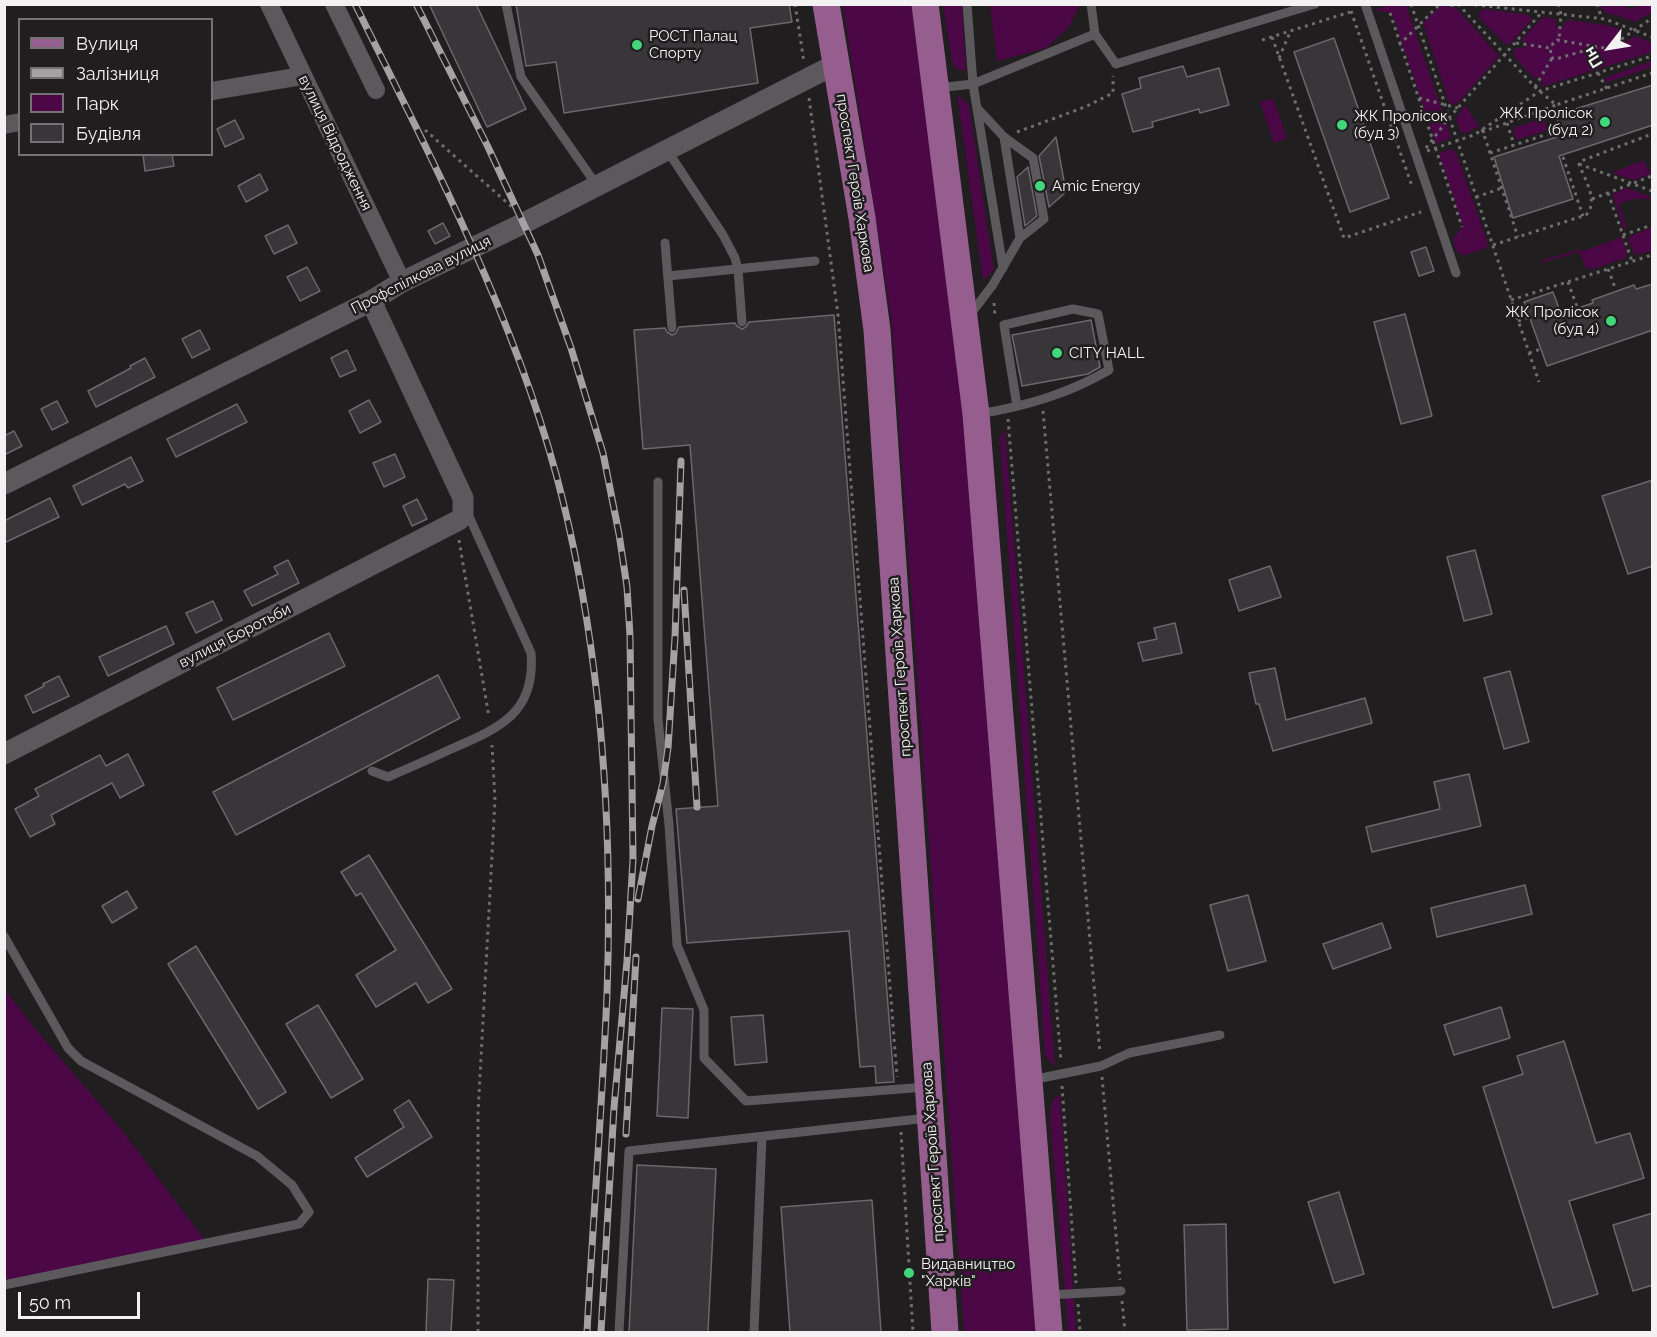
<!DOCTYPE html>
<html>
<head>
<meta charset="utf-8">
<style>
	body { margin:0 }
	#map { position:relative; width:1657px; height:1337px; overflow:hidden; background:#201e1f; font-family:Raleway,sans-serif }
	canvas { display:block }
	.frame { position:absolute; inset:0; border:6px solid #f3f1f2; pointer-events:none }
	.legend { position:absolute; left:18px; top:18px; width:195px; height:138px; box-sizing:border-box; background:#201e1f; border:2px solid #747273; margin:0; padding:8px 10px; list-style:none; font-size:18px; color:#f3f1f2 }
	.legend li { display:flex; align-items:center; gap:12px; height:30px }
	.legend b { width:30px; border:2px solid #747273 }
	.north { position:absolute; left:1579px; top:18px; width:60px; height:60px; -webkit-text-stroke:4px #201e1f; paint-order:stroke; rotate:239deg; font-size:16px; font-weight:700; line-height:24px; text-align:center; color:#f3f1f2 }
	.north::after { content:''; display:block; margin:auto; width:21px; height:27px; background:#f3f1f2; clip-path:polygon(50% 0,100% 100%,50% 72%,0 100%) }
	.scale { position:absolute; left:18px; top:1292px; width:122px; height:27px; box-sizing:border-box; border:3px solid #f3f1f2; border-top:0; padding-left:8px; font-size:18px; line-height:21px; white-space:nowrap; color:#f3f1f2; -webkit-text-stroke:4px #201e1f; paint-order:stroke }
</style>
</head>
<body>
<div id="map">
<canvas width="1657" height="1337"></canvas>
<div class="frame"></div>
<ul class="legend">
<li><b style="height:8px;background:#965d8f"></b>Вулиця</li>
<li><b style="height:8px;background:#a3a1a2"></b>Залізниця</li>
<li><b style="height:16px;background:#4b0746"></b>Парк</li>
<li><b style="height:16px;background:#383638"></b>Будівля</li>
</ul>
<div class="north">Пн</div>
<div class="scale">50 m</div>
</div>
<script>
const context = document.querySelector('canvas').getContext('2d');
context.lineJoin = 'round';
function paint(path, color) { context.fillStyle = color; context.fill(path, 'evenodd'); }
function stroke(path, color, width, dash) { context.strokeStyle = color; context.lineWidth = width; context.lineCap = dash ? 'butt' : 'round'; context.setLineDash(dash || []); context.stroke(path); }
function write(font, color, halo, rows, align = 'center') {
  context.font = font + ' Raleway,sans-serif'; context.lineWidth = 5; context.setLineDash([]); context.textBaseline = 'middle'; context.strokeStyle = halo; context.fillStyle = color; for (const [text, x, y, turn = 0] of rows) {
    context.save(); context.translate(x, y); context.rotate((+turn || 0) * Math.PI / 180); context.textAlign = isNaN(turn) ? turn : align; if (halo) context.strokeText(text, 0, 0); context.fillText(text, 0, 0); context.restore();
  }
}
const green = new Path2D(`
	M1080 4 1069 27 1046 48 997 61 990 5Z
	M843 5H911L955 309 1036 1332H964L892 323Z
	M943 5H962L966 71 956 69 952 61Z
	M1390 5H1406L1450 134 1451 138 1436 144 1392 13 1374 10Z
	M1442 5H1450L1451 8 1455 7 1499 56 1460 101 1454 105 1449 102 1423 23Z
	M1600 5H1626L1628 9 1643 5H1652V12L1635 22 1616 15 1605 13Z
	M1484 9 1528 15 1532 19 1510 44H1505L1480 19 1479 13Z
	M1545 17 1555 19 1556 27 1563 28 1564 23 1570 20 1611 26 1622 31 1621 36 1615 40 1623 44 1635 36 1652 43V52L1544 86 1540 85 1543 81 1538 76 1535 79 1516 59 1513 53 1516 48H1524L1528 42 1521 41 1522 39 1541 19Z
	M1652 61V67L1607 82 1604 78Z
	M957 94 969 105 994 270 983 280Z
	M1273 98 1287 138 1274 143 1260 102Z
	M1465 105 1479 126 1465 134 1460 131 1456 119Z
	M1544 118 1548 130 1516 140 1513 128Z
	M1451 149 1456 152 1488 244 1486 248 1465 255 1460 254 1455 248 1453 239 1463 226 1439 153Z
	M1644 161 1651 174 1634 180 1612 173 1635 163Z
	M1627 188 1651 197 1650 199H1633L1619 204 1627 228 1624 229 1612 194Z
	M1652 227V251L1635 255 1628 240 1629 237Z
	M1622 237 1627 253 1626 258 1593 269 1586 268 1579 252 1541 263 1540 261 1578 250 1583 251Z
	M1005 428 1055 1067 1045 1056 1000 439Z
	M4 988 32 1025 121 1129 207 1243 5 1285Z
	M1060 1094 1076 1332H1068L1050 1115 1053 1100Z`);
const building = new Path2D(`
	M429 4H476L526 109 487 127Z
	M516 4H789L792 22 750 28 758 83 564 113 556 62 526 66Z
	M1334 38 1389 198 1350 212 1294 52Z
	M1183 66 1187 77 1219 68 1229 105 1200 113 1199 109 1152 122 1153 127 1133 132 1122 94 1141 88 1139 78Z
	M1653 85V125L1559 156 1573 199 1513 218 1494 157 1563 135 1557 119 1576 112 1575 109Z
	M235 120 244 138 225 147 217 129Z
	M1056 137 1066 192 1049 207 1039 156Z
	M143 154H172L174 166 145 171Z
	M1028 167 1037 216 1025 226 1017 177Z
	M260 174 268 190 246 202 238 186Z
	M443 223 450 236 435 244 428 231Z
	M288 225 297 243 274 254 265 236Z
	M1426 247 1434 271 1419 276 1411 252Z
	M307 267 320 291 300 301 287 277Z
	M1653 284V330L1547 366 1524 302 1553 292 1561 314 1593 303 1592 300 1634 285 1636 289Z
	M1405 314 1432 416 1401 424 1374 322Z
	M834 315 894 1082 876 1083 875 1066 860 1067 849 931 687 943 676 809 718 806 690 445 643 449 634 330 665 328 667 332 672 335 676 333 679 327 735 323 737 326 742 329 746 327 749 322Z
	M1091 320 1100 367 1088 374 1022 386 1012 335Z
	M200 330 210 349 192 358 182 339Z
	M347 350 356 370 340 377 331 358Z
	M145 358 155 377 96 407 88 391 131 368 130 366Z
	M369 400 381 422 360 433 349 411Z
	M57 401 68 422 52 430 41 409Z
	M237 404 247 422 176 457 167 439Z
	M14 431 22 446 4 455V436Z
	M395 454 405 477 384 487 373 463Z
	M131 457 143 481 128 488 125 484 82 505 73 486Z
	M1653 480V566L1628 574 1602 496Z
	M50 498 59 517 4 543V521Z
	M417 499 427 519 412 526 403 506Z
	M1475 550 1492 614 1464 621 1447 557Z
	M288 560 299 583 252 606 244 591 278 574 274 567Z
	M1270 566 1281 597 1239 611 1229 580Z
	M213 601 222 620 196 633 186 613Z
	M1175 623 1182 653 1143 661 1138 643 1157 639 1154 628Z
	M166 626 174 644 108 676 99 657Z
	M329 633 345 666 233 720 217 688Z
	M1275 668 1286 720 1365 698 1372 723 1273 751 1259 704H1256L1249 673Z
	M1510 671 1529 742 1504 749 1484 678Z
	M438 675 460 718 236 835 213 792Z
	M59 676 69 696 33 713 25 696 44 686 43 684Z
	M128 754 144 785 120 798 112 783 51 815 55 824 30 837 15 809 39 796 35 789 100 755 106 766Z
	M1469 774 1481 826 1372 852 1366 827 1440 809 1434 782Z
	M369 855 452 989 428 1003 416 983 376 1007 356 975 396 950 361 893 356 896 341 872Z
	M1525 885 1532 914 1437 937 1431 908Z
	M127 891 137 908 112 923 102 906Z
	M1248 895 1266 961 1228 971 1210 905Z
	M1382 923 1391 948 1333 969 1323 944Z
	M196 946 286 1092 258 1109 168 964Z
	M318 1005 363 1079 331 1098 286 1024Z
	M1501 1007 1510 1038 1454 1055 1444 1025Z
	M662 1008 693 1009 688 1118 657 1116Z
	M763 1015 767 1062 735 1065 731 1017Z
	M1564 1041 1596 1143 1630 1133 1644 1178 1569 1201 1598 1294 1553 1308 1483 1087 1523 1074 1517 1056Z
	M409 1100 432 1137 367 1177 355 1158 404 1127 394 1110Z
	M637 1165 716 1169 708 1332H629Z
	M1339 1192 1364 1274 1334 1283 1308 1202Z
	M872 1200 881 1332H790L781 1207Z
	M1653 1213V1285L1633 1291 1613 1225Z
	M1226 1224 1228 1329 1187 1330 1184 1225Z
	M428 1279 454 1280 451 1332H426Z`);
const path = new Path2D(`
	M795 4 804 62
	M1411 4 1539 382
	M1452 4 1453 7
	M1458 4 1535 87 1556 105 1652 73
	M1467 4 1605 19 1652 37
	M1558 4 1561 14 1559 40
	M1597 4 1602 19
	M1351 11 1412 186
	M1390 13 1462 227
	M1272 37 1344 238 1421 212
	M1262 40 1350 12
	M1516 43 1550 48
	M1399 45 1440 4
	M1597 47 1556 59 1552 58 1550 54 1553 43 1557 40 1605 48 1613 45 1652 18
	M1279 58 1291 30
	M1598 73 1607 89
	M1535 87 1552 58
	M809 98 838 315 897 1077
	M1419 98 1458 108
	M1507 123 1514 145
	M1482 129 1518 237
	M425 130 513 208
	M1017 132 1085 107 1113 93V76
	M1482 132 1556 105
	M1426 148 1449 118 1542 12
	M1427 151 1474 135 1540 91 1652 56
	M1490 153 1557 131 1549 108
	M1563 157 1583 216
	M1579 164 1652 191
	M1608 193 1632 261
	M1476 197 1502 188
	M1592 199 1652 176
	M1623 235 1652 225
	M1493 245 1586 215C1599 201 1585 180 1579 164L1581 161 1652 134
	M1608 269 1616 290
	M1568 282 1577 307
	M1511 300 1652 255
	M994 303 995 317
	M1518 321 1530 317
	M1529 353 1541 349
	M1043 411 1100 1053
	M1008 419 1061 1061
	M459 540 489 717
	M1102 1077 1120 1280
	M1062 1086 1076 1283
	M901 1132 913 1332
	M1122 1301 1125 1332
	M1078 1304 1080 1332
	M478 1332V1113L495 800 492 745`);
const service = new Path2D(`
	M506 4 521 77 598 187
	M967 4 973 84 1003 268
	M1365 4 1456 273
	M1095 34 1116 64 1315 4
	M937 88 973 84 1095 34 1091 4
	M1004 137 1033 158 1044 219 1020 238
	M667 150 723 235 735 258 738 269 742 322
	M665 243 672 328
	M668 276 815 261
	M969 316 992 286 1020 238 1004 137 978 109
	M979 414C1026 406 1068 394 1109 370L1098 314 1073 309 1004 325 1017 406
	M658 482V719L669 825 677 945 704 1010V1058L746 1101 926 1087
	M372 771 388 777C409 768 430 759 451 749 500 728 536 713 531 653L467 512
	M4 936 68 1048 81 1061 257 1156 292 1185 309 1212 299 1224 4 1285
	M1031 1080 1101 1066 1129 1053 1220 1035
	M1049 1295 1121 1291
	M619 1332 629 1151 928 1118
	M754 1332 762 1137`);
const minor = new Path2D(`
	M269 4 402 282
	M334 4 376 90
	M212 91 302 76
	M4 125 20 122`);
const tertiary = new Path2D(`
	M4 484 371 301 402 282 524 223 836 64
	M4 754 459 520 463 514V498L371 301`);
const primary = new Path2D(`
	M826 4 862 218 877 330 945 1332
	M925 4 976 414 1049 1332`);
const rail = new Path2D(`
	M355 4C434 164 520 326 563 501 602 661 613 830 607 995 602 1107 593 1220 587 1332
	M416 4 488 147 538 255 571 348 603 453 619 534 627 587 630 636 633 859 627 961 614 1108 601 1332
	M684 590 697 807
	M638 899 652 826 663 783 668 748 675 637 681 461
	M626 1134 636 957`);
const markers = [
	[637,45,6,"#43d77b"],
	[1605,122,6,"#43d77b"],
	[1342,125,6,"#43d77b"],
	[1040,186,6,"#43d77b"],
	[1611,321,6,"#43d77b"],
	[1057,353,6,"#43d77b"],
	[909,1273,6,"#43d77b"]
];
const poiNames = [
	["РОСТ Палац",649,36],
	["Спорту",649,53],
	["ЖК Пролісок",1593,113,"right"],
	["(буд 2)",1593,130,"right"],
	["ЖК Пролісок",1354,116],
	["(буд 3)",1354,133],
	["Amic Energy",1052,186],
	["ЖК Пролісок",1599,312,"right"],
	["(буд 4)",1599,329,"right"],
	["CITY HALL",1069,353],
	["Видавництво",921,1264],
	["\"Харків\"",921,1281]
];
const streetNames = [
	["вулиця Відродження",335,143,64],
	["проспект Героїв Харкова",855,183,81],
	["Профспілкова вулиця",421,275,-27],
	["вулиця Боротьби",235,636,-27],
	["проспект Героїв Харкова",900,667,-94],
	["проспект Героїв Харкова",933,1152,-94]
];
paint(green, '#4b0746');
paint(building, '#383638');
stroke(building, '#6a686a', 1.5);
stroke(path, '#6f6d6e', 3, [3, 4.5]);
stroke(service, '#5b595b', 9);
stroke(minor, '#5b595b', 18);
stroke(tertiary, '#5b595b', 21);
stroke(primary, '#965d8f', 27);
stroke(rail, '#a3a1a2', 7);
stroke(rail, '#201e1f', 4.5, [14]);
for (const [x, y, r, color] of markers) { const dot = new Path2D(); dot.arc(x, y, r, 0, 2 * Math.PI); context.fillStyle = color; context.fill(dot); stroke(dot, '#201e1f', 2); }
write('15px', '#f3f1f2', '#201e1f', poiNames, 'left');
write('15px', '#f3f1f2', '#201e1f', streetNames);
</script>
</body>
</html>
